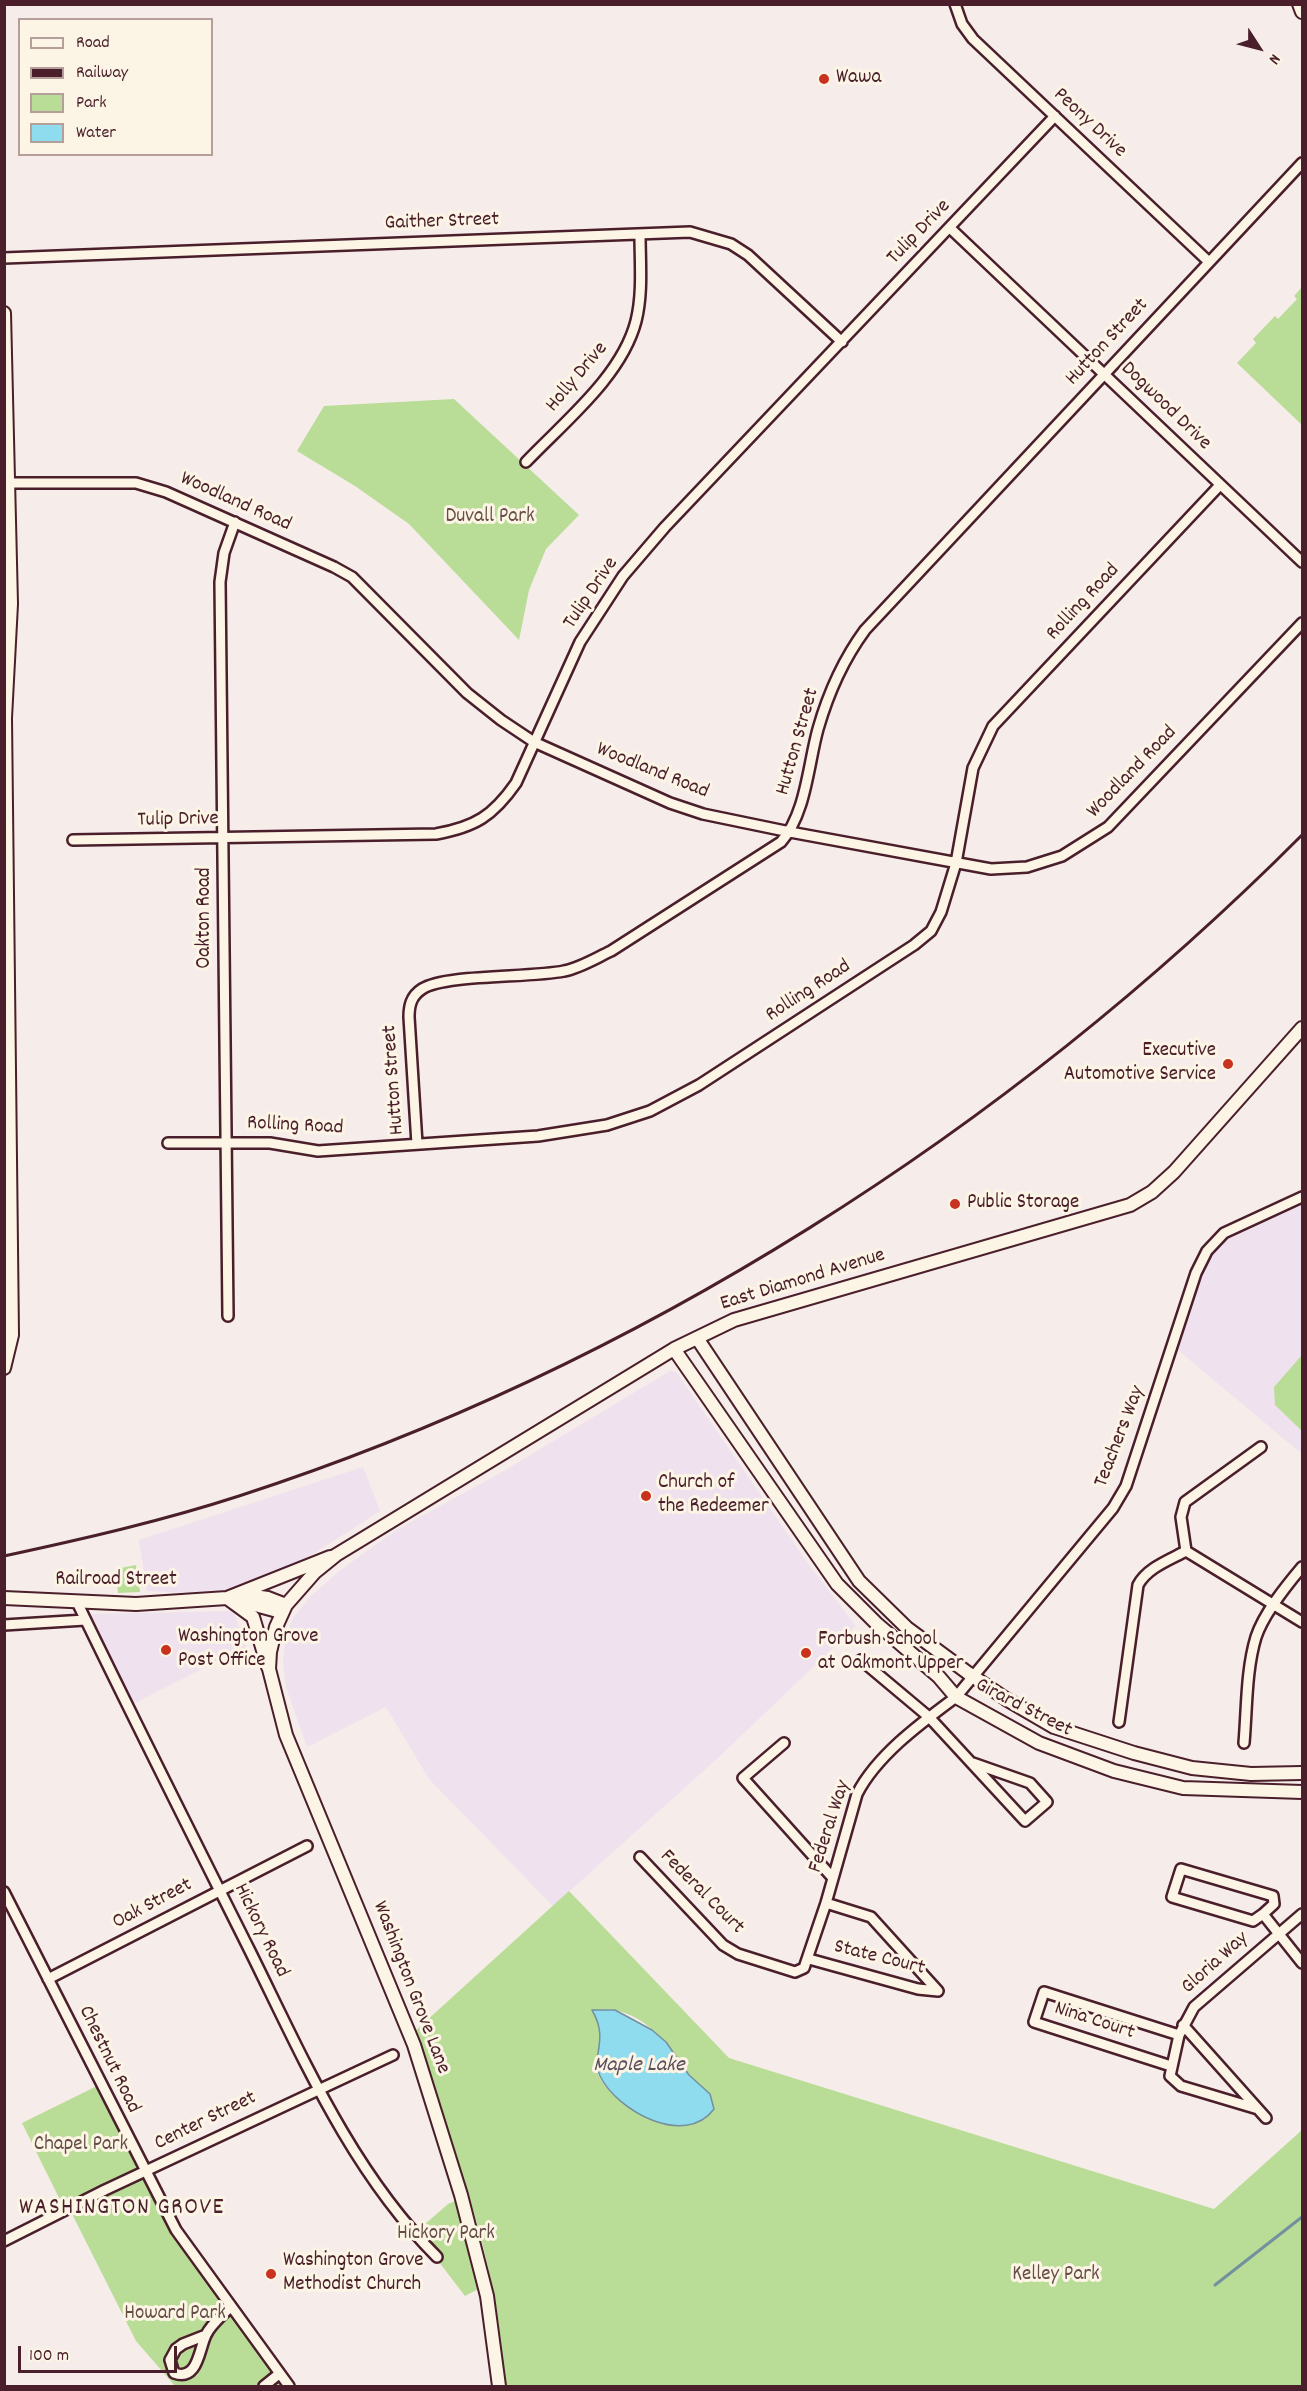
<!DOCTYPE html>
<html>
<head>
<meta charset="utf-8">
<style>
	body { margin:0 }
	#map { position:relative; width:1307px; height:2391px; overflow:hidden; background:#f6ece9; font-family:Dekko,sans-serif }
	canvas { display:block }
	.frame { position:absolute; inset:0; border:6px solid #4a1f2b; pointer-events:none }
	.legend { position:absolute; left:18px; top:18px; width:195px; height:138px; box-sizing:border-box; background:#fcf5e5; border:2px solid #b59f9b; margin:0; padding:8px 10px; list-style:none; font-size:18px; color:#4a1f2b }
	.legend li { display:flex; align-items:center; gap:12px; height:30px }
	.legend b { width:30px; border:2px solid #b59f9b }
	.north { position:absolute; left:1229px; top:18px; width:60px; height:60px; -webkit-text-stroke:4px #fcf5e5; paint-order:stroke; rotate:126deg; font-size:16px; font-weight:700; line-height:24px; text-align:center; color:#4a1f2b }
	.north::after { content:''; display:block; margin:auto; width:21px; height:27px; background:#4a1f2b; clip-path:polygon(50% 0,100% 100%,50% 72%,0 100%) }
	.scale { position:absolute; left:18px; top:2346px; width:159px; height:27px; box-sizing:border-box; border:3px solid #4a1f2b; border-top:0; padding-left:8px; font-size:18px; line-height:21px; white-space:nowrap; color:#4a1f2b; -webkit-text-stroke:4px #fcf5e5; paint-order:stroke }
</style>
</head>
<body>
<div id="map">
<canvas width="1307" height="2391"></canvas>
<div class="frame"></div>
<ul class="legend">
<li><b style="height:8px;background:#fcf5e5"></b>Road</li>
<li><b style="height:8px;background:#4a1f2b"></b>Railway</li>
<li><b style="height:16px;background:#b9dd97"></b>Park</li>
<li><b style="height:16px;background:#8edced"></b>Water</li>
</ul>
<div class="north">N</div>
<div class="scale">100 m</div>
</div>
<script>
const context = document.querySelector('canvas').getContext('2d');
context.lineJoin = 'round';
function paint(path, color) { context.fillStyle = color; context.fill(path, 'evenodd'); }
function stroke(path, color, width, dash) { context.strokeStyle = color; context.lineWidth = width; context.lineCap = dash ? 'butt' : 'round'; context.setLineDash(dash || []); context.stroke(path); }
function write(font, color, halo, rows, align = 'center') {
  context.font = font + ' Dekko,sans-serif'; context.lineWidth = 6; context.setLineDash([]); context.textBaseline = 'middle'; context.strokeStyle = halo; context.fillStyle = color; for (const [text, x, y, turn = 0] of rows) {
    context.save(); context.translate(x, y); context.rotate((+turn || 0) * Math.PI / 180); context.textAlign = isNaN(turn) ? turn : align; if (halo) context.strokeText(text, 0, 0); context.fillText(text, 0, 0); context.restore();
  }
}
const built = new Path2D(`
	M1302 1201V1454L1178 1350 1210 1253 1225 1237Z
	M670 1371 676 1372 809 1565 856 1626 719 1757 553 1906 429 1779 386 1707 307 1747 286 1687 283 1663 285 1640 293 1619 310 1597 338 1572 371 1548 400 1528 504 1471Z
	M363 1467 380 1511 291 1568 224 1590 192 1593 147 1591 139 1540Z
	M233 1611 247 1649 239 1650 133 1704 91 1614Z`);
const green = new Path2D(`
	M1302 287V425L1237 363 1256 343 1253 339 1275 316 1278 319 1297 299 1294 296Z
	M454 399 579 515 546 549 529 590 519 640 409 524 355 486 297 451 324 406Z
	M1302 1355V1431L1275 1405 1274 1387Z
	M136 1565 140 1592 118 1593 116 1569Z
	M569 1891 729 2058 1214 2209 1302 2130V2386H503C503 2270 451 2142 414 2032ZM593 2010C600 2011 609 2008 616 2010 659 2022 668 2052 695 2081L666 2124C645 2116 593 2091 597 2063 600 2039 604 2034 593 2010Z
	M99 2085 140 2168 63 2206 22 2123Z
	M145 2175 284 2385 282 2386H175L136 2341 71 2212Z
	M460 2199 484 2286 465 2296 416 2232 448 2204Z`);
const water = new Path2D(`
	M592 2010H615L652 2030 666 2042 689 2075 710 2094 714 2109C685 2148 617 2111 600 2076 590 2056 610 2041 592 2010Z`);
const stream = new Path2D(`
	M1215 2285 1302 2217`);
const minor = new Path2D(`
	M955 4 962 24 973 39 1209 262
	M950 228 1302 562
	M4 258 690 232 731 244 748 255 842 342
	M526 462C564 422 622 376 636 321 643 293 640 263 640 234
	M9 483H136L166 492 334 567 352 577 467 693 501 720 534 742 670 803 703 814 790 832 991 869 1027 867 1062 856 1108 827 1302 623
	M73 840 436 834C475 827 493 816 516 783L580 642 623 576 665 527 1055 116
	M168 1143H270L318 1151 538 1136 607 1125 650 1111 699 1085 914 945 931 931 941 912 956 863 973 768 993 726 1220 485
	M417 1144 409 1017C409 1006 411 996 422 989 445 974 531 978 564 971 580 968 596 958 611 951L781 842C806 814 808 765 818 729 828 694 843 660 865 630L1302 163
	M228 1316 220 582 224 553 235 522
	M1186 1551 1181 1517 1185 1502 1261 1447
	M1186 1551 1302 1622
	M77 1602C133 1718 191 1833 249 1949 302 2056 351 2171 437 2257
	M4 1625 85 1620
	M861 1660 929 1717 1025 1821 1047 1802 1030 1783 973 1763
	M1119 1722 1138 1585C1147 1568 1169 1560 1186 1551
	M784 1743 743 1778 832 1877
	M1244 1743C1247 1708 1246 1670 1256 1637 1264 1613 1286 1586 1302 1567
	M640 1857 723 1945 738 1954 795 1972 804 1968 826 1903 857 1794C877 1755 921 1723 956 1697L1113 1508 1126 1486 1196 1273 1207 1251 1224 1233 1302 1197
	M4 1892 176 2230 289 2386
	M826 1903 871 1917 938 1991
	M1263 1914 1253 1921 1172 1897 1181 1869 1273 1896 1274 1904 1263 1914 1302 1963
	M809 1959 918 1989 938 1991
	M48 1979 307 1846
	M1183 2025 1266 2118
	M1171 2066 1034 2022 1044 1992 1179 2035
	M1258 2109 1181 2086 1170 2076 1179 2035 1194 2007 1302 1914
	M4 2241 105 2190 393 2055
	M206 2335 183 2344 176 2349 170 2360 174 2373C198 2382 199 2349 206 2335 211 2324 223 2315 231 2306
	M264 2386 279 2374`);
const tertiary = new Path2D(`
	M1299 4 1302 12
	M4 313 11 604 5 718 12 1335 4 1368
	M697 1338 859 1581 907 1628 968 1673 1006 1699 1054 1727 1134 1753 1192 1768 1251 1774 1302 1773
	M674 1349 837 1584 876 1623 939 1677 956 1697 1039 1743 1114 1771 1183 1788 1302 1792
	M238 1594 268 1598 286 1605
	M4 1598 136 1604 227 1598 330 1557
	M227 1598 253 1617 268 1667
	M237 1600 281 1612
	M499 2386 487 2296 461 2195 414 2045 286 1735 269 1669 270 1652 276 1627 286 1605 315 1572 336 1555 674 1349 734 1320 1130 1205 1152 1192 1174 1172 1302 1028`);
const rail = new Path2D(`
	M4 1556C83 1539 162 1521 239 1496 637 1367 1007 1131 1302 835`);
const markers = [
	[824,79,6,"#c8321e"],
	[1228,1064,6,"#c8321e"],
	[955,1204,6,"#c8321e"],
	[646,1496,6,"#c8321e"],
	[166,1650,6,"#c8321e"],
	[806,1653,6,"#c8321e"],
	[271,2274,6,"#c8321e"]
];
const poiNames = [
	["Wawa",836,79],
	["Executive",1216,1052,"right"],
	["Automotive Service",1216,1076,"right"],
	["Public Storage",967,1204],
	["Church of",658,1484],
	["the Redeemer",658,1508],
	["Washington Grove",178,1638],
	["Post Office",178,1662],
	["Forbush School",818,1641],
	["at Oakmont Upper",818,1665],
	["Washington Grove",283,2262],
	["Methodist Church",283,2286]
];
const streetNames = [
	["Peony Drive",1089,124,43],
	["Gaither Street",442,223,-2],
	["Tulip Drive",920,233,-46],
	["Hutton Street",1108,343,-47],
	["Holly Drive",578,378,-50],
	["Dogwood Drive",1165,407,44],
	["Woodland Road",235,503,24],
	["Tulip Drive",592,594,-56],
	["Rolling Road",1084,603,-47],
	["Hutton Street",799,742,-74],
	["Woodland Road",652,772,22],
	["Woodland Road",1133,773,-46],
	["Tulip Drive",178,821,-1],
	["Oakton Road",206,918,-90],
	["Rolling Road",809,992,-33],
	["Hutton Street",395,1080,-94],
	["Rolling Road",295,1127,3],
	["East Diamond Avenue",803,1281,-17],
	["Teachers Way",1121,1437,-69],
	["Railroad Street",116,1581],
	["Girard Street",1023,1709,27],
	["Federal Way",831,1827,-72],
	["Federal Court",701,1893,45],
	["Oak Street",153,1905,-28],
	["Hickory Road",260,1931,64],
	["State Court",879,1959,14],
	["Gloria Way",1216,1964,-42],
	["Washington Grove Lane",410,1988,69],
	["Nina Court",1094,2022,18],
	["Chestnut Road",108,2060,64],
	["Center Street",206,2122,-26]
];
const parkNames = [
	["Duvall Park",490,518],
	["Chapel Park",81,2146],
	["Hickory Park",446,2235],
	["Kelley Park",1056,2276],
	["Howard Park",175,2315]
];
const waterNames = [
	["Maple Lake",639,2067]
];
const quarterNames = [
	["WASHINGTON GROVE",122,2210]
];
paint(built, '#efe1ee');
paint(green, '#b9dd97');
paint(water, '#8edced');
stroke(water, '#73909f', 1.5);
stroke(stream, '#73909f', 3);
stroke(minor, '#4a1f2b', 14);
stroke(tertiary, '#4a1f2b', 16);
stroke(minor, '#fcf5e5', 9);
stroke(tertiary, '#fcf5e5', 12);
stroke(rail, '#4a1f2b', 3);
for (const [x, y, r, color] of markers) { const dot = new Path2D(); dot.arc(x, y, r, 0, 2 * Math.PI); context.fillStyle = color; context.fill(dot); stroke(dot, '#fcf5e5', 2); }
write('21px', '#4a1f2b', '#fcf5e5', poiNames, 'left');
write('21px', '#4a1f2b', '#fcf5e5', streetNames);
write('21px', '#664e46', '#fcf5e5', parkNames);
write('italic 22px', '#5b4e5c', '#fcf5e5', waterNames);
context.letterSpacing = '1.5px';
write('24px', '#4a1f2b', '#fcf5e5', quarterNames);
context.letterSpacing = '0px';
</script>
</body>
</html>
